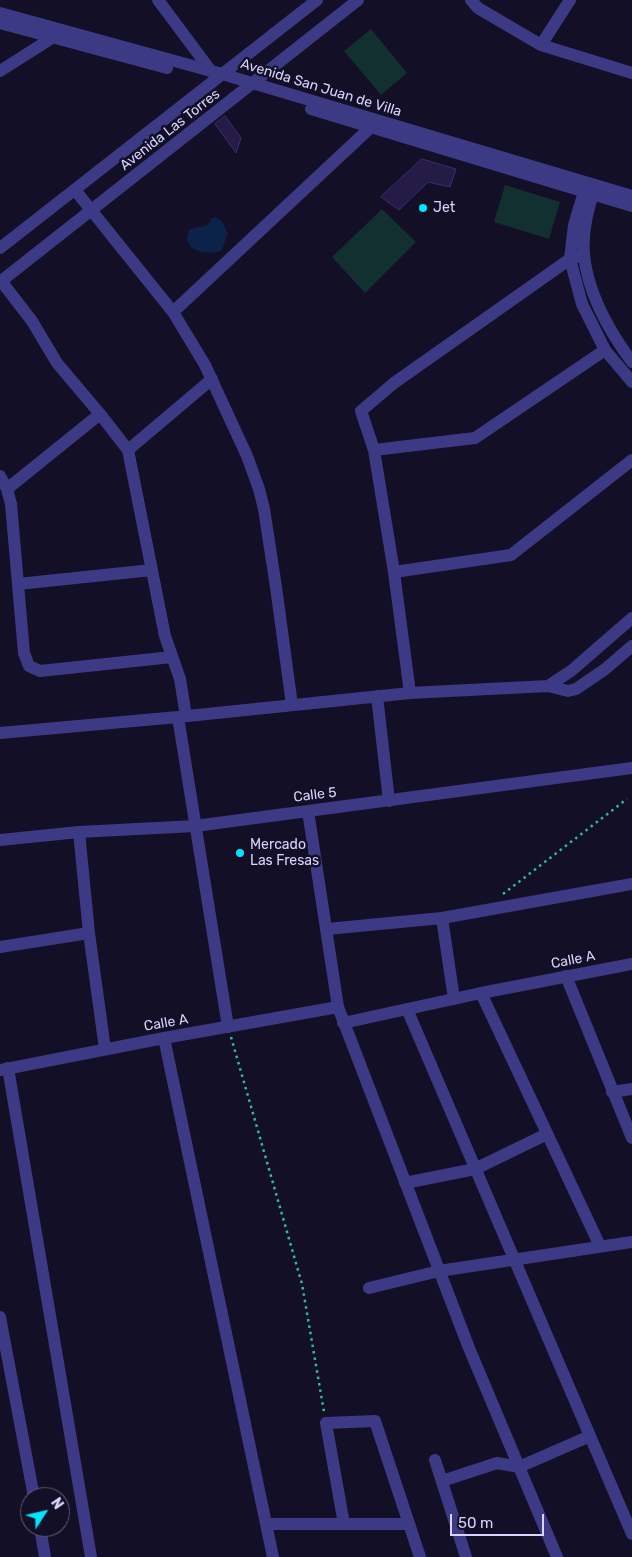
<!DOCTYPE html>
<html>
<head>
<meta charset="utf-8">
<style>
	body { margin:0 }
	#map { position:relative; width:632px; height:1557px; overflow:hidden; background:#130f26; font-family:Rubik,sans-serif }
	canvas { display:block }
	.north { position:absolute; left:20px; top:1487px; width:50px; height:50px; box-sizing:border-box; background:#130f26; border:1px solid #625e7d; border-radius:50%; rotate:55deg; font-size:14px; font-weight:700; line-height:20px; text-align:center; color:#d9d4ff }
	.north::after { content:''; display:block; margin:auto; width:18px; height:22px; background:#00e5ff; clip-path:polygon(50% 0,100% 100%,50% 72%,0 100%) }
	.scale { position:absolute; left:450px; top:1514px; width:94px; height:22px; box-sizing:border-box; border:2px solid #d9d4ff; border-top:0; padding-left:6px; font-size:15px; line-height:18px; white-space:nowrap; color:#d9d4ff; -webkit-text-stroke:4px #130f26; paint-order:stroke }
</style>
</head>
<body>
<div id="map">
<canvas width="632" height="1557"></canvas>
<div class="north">N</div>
<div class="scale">50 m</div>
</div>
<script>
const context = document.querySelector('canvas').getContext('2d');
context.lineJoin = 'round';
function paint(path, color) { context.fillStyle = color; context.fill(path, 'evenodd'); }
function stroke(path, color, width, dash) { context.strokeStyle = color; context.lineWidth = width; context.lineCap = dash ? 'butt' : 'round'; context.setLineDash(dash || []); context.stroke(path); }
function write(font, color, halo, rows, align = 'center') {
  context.font = font + ' Rubik,sans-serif'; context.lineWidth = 5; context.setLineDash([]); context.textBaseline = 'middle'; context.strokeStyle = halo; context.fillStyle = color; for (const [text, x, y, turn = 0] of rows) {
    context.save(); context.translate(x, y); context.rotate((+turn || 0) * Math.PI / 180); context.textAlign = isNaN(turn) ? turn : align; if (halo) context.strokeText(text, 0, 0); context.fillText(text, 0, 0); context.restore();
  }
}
const green = new Path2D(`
	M371 29 407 73 381 95 344 51Z
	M505 185 560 202 549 239 494 222Z
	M382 209 416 242 365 293 332 257Z`);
const water = new Path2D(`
	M215 217 222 221 228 234 221 251C207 256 178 250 190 229 199 226 207 229 211 219Z`);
const building = new Path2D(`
	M225 116 241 138 236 153 215 124Z
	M422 159 456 169 450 187 428 182 399 210 381 197Z`);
const path = new Path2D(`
	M503 894 627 799
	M231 1037 302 1284 324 1412`);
const minor = new Path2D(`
	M158 0 211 71
	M471 0 478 8 541 45 632 73
	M541 45 570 0
	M0 71 52 38 56 31
	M75 190 173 312 205 365 247 456 259 489 264 509 276 587 292 705
	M1 281 32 321 57 363 100 414 128 450
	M173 312 370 128 373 119
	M374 450 475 438 605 350
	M0 476 7 489 11 504 24 653 29 666 40 671 172 657
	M7 489 100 414
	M394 572 511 555 632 460
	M18 584 152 570
	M548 686 571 671 632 618
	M410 693 394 572 374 450 361 411 394 383 570 259 584 255
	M377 696 389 801
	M186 716 180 679 165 636 128 450 212 379
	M178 717 228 1027
	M0 733 178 717 410 693 548 686 568 691 576 689 604 670 632 646
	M308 811 338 1007 469 1348 557 1557
	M79 832 89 933 105 1049
	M0 840 79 832 195 826 632 768
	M442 918 454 999
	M327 929 442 918 632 884
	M0 947 89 933
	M566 976 632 1138
	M481 993 600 1246
	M407 1009 632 1534
	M164 1038 273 1557
	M8 1068 91 1557
	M612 1092 632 1089
	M405 1183 475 1169 547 1134
	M369 1288 439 1271 632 1242
	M0 1317 34 1497
	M435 1460 466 1557
	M442 1481 497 1463 519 1467 590 1436
	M266 1524H409
	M344 1524 326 1423 375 1421 420 1557
	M40 1527 45 1557`);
const tertiary = new Path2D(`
	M0 13 222 74 632 196
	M0 23 167 68
	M311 109 632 206
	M586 185 574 225 570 259 582 304 605 350 632 382
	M595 188C588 208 582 234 584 255 588 294 609 331 632 362
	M0 248 317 0
	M0 282 358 0
	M343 1023 481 993 632 964
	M0 1070 164 1038 338 1007`);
const markers = [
	[423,208,5,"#00e5ff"],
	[240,853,5,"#00e5ff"]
];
const streetNames = [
	["Avenida San Juan de Villa",321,88,17],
	["Avenida Las Torres",170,130,-38],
	["Calle 5",315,795,-7],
	["Calle A",573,960,-11],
	["Calle A",166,1023,-10]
];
const poiNames = [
	["Jet",433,208],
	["Mercado",250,845],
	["Las Fresas",250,861]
];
paint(green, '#12302f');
paint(water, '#0c2248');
paint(building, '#241b47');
stroke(building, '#3b2d73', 1);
stroke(path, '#2fb8b0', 2.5, [2.5, 4]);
stroke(minor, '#3d3a85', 12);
stroke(tertiary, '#3d3a85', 12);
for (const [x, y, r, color] of markers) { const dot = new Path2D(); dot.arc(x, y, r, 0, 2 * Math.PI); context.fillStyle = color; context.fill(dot); stroke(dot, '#130f26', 2); }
write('14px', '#d9d4ff', '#130f26', streetNames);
write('14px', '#d9d4ff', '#130f26', poiNames, 'left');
</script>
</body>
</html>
